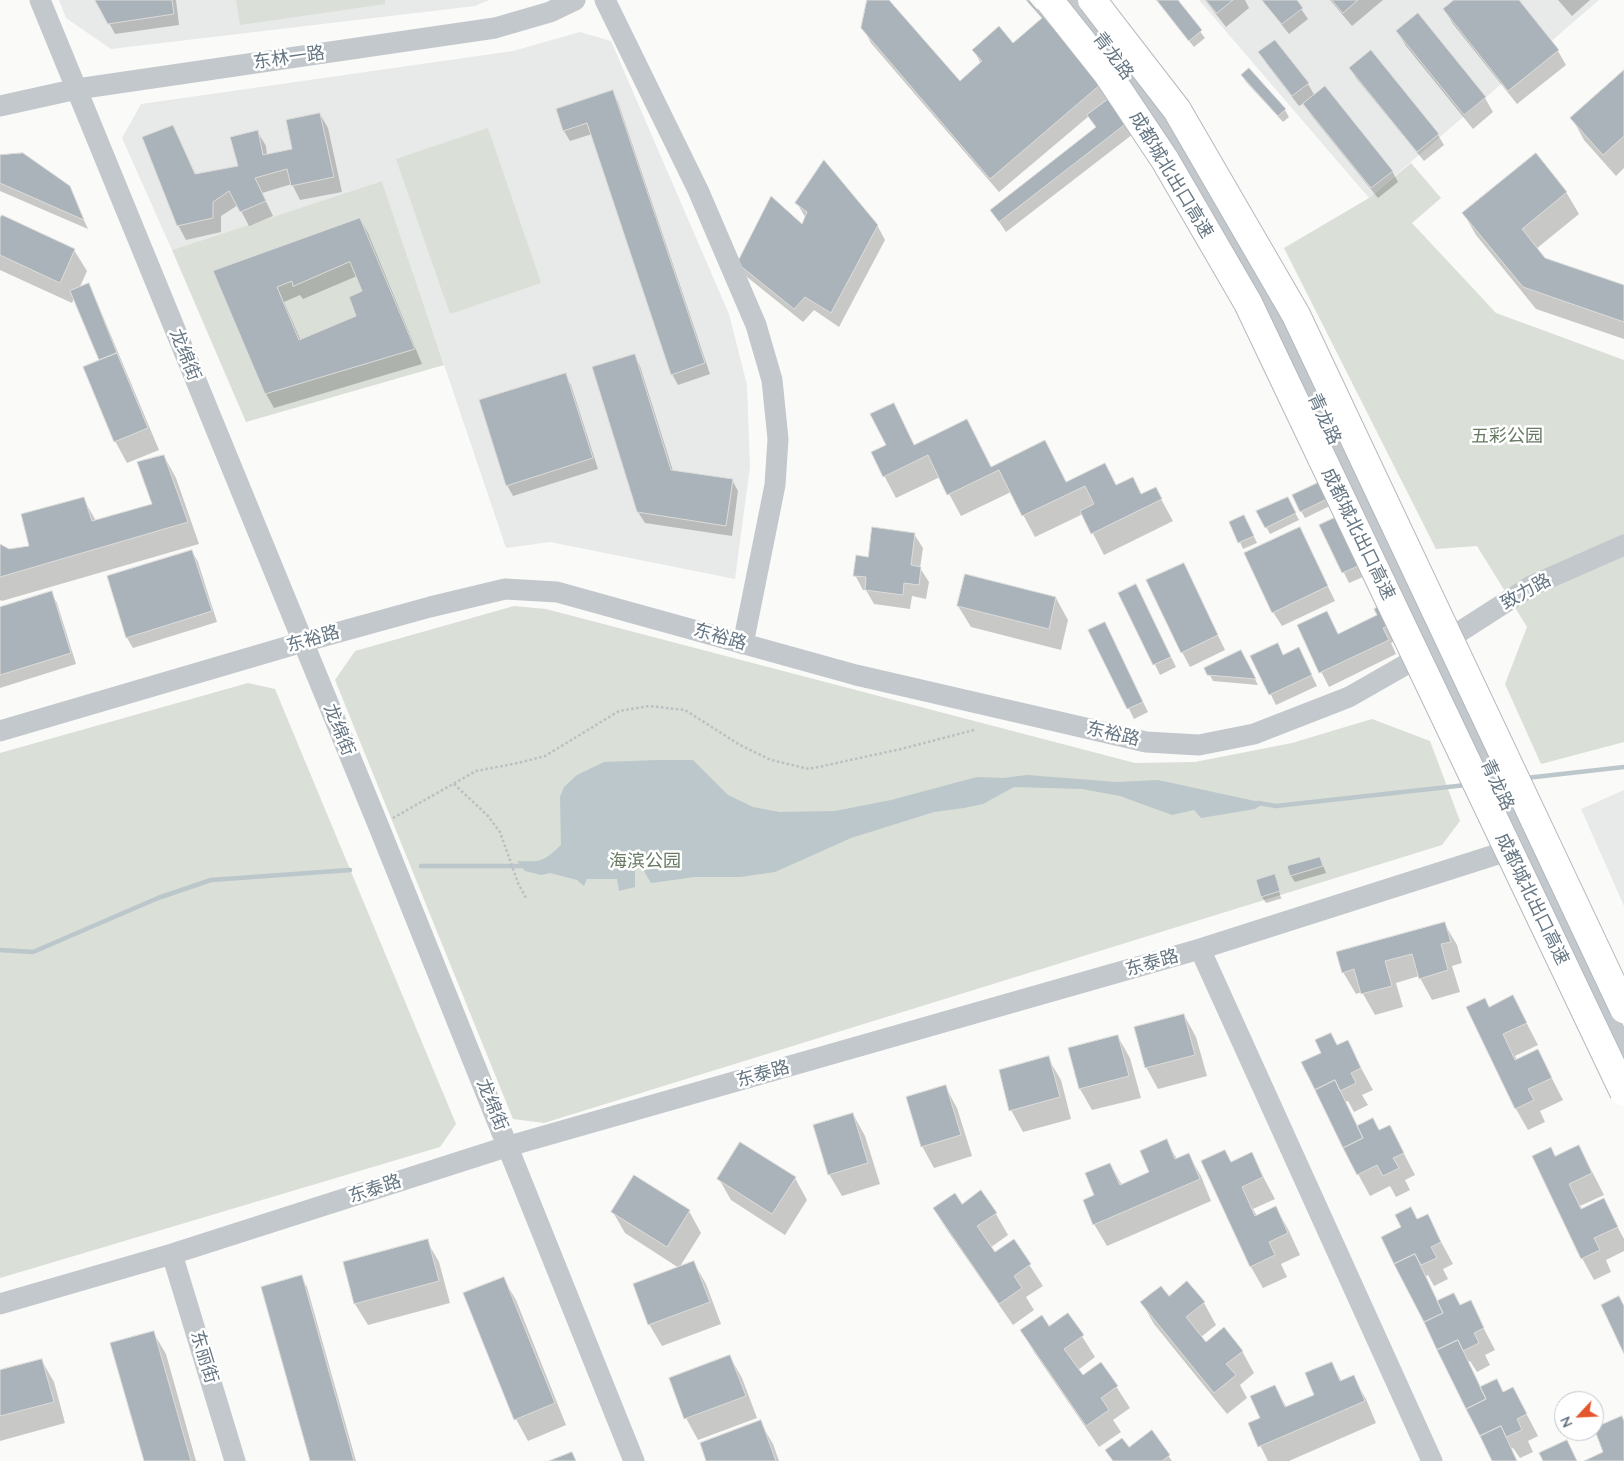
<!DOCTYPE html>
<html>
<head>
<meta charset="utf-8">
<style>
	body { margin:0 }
	#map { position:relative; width:1624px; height:1461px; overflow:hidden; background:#fafaf8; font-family:Quicksand,sans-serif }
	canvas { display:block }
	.north { position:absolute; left:1554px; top:1391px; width:50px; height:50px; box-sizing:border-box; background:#fff; border:1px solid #c1c8cd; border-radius:50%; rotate:245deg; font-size:14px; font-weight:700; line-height:20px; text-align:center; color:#657683 }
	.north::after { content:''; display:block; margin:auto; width:18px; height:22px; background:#e4572e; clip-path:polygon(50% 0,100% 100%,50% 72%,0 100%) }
</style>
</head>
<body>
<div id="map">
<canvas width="1624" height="1461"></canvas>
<div class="north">N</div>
</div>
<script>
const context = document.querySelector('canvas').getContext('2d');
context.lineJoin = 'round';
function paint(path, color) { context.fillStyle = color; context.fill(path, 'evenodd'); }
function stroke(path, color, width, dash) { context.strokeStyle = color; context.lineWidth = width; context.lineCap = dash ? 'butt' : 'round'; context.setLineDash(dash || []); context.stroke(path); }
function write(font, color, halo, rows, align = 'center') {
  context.font = font + ' Quicksand,"Noto Sans SC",sans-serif'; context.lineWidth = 5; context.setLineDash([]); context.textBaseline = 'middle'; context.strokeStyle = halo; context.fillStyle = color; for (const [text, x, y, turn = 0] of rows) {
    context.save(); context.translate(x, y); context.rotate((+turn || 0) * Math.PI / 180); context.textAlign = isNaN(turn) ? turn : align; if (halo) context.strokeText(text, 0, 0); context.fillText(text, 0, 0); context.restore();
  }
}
const built = new Path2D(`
	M59 0H489L475 6 111 49 66 18Z
	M1199 0H1599L1369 198Z
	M580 32 611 41 729 314 747 385 750 467 735 579 550 542 506 548 382 181 172 250 122 138 141 104 513 51Z
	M1624 790V906L1581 809Z`);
const green = new Path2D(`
	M236 0H385V4L240 25Z
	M488 128 541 283 450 314 396 159Z
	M1411 163 1441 198 1412 223 1496 313 1624 360V742L1541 764 1505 684 1527 627 1477 546 1436 549 1284 248 1369 198Z
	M382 181 444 365 246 422 172 250Z
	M514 606 546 609 1135 763 1195 762 1292 743 1372 719 1430 741 1460 821 1442 845 544 1123 513 1119 335 680 355 651Z
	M248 683 275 689 456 1124 440 1147 0 1278V753Z`);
const water = new Path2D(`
	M658 760H693L728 795 753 807 779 812 835 811 891 800 977 777 1003 778 1027 775 1117 782 1158 780 1264 803 1255 809 1201 818 1194 810 1172 815 1120 796 1082 789 1014 787 983 804 964 808 934 812 851 838 775 872 740 877H695L651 883 644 871 635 867V887L619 891 617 879H587L584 886 577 880 550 873 541 875 525 871 517 861C542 862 543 862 561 845L560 797 564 787 577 775 604 762Z`);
const shadow = new Path2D(`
	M97 0H176L179 25 115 34Z
	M869 0H888L960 82 981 64 974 50 1013 45 1100 85 1109 100 1133 134 1006 232 992 211 1097 129 1089 116 999 192 871 43 863 28Z
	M1156 0H1176L1205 38 1194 47Z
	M1205 0H1245L1249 8 1226 27Z
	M1262 0H1295L1308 19 1289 34Z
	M1330 0H1383L1352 26Z
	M1456 0H1517L1558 51 1566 65 1517 104 1453 24 1444 9Z
	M1558 0H1590L1572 16Z
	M1418 15 1485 98 1493 112 1473 129 1406 46 1397 31Z
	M1274 41 1308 84 1315 96 1392 171 1398 182 1378 198 1311 115 1304 103 1299 106 1266 63 1260 53Z
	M1350 68 1438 135 1444 145 1424 161 1356 78Z
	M1249 69 1285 110 1289 117 1283 122 1246 82 1242 75Z
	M1624 71V168L1616 176 1584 140 1572 118Z
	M612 91 618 102 710 374 678 385 672 374 592 134 570 141 564 131Z
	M320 114 328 128 342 192 300 200 292 184 262 193 273 216 249 226 238 205 221 216V232L186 240 178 225 172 126 196 175 240 167 257 131 266 146 267 156 293 150Z
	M0 156 69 187 88 229 0 191Z
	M1566 192 1579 214 1536 249 1545 259 1624 287V339L1536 309 1476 235 1464 214Z
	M797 203 877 225 885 240 839 327 814 310 803 322 747 277 739 263 803 226 805 217Z
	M360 219 368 233 422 364 274 408 266 394 215 272ZM357 276 364 292 358 316 301 341 284 302 300 295 303 299Z
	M0 221 74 250 87 271 79 289 88 285 94 295 159 450 127 463 115 441 100 361 74 298 72 303 0 270Z
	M634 355 640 366 673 471 732 480 738 491 732 536 645 523 638 512Z
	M565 374 571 385 598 469 513 496 507 485Z
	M893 404 915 446 966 420 992 468 1045 442 1067 483 1117 486 1132 478 1142 495 1155 488 1173 521 1104 555 1083 514 1035 537 1011 492 961 516 940 477 896 498 872 453 887 446Z
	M164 456 176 478 199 544 2 601 0 600V546L9 550 30 547 83 498 96 521 154 505Z
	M1323 482 1334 504 1305 518 1301 511Z
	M1291 505 1299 520 1270 534 1258 512Z
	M1248 524 1257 543 1243 549 1240 542Z
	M1321 526 1370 574 1349 583Z
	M1299 528 1335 601 1282 626 1273 612Z
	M914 534 923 548 920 568 929 582 926 599 912 596 910 609 874 604 866 590H863L855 575 869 558Z
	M192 551 198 562 217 622 133 648 127 638Z
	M1183 564 1225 650 1190 667 1182 652Z
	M1136 586 1176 667 1160 675 1120 593Z
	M51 593 57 603 76 664 0 688V609Z
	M1056 598 1068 620 1061 650 971 627 958 606Z
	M1376 609 1397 639 1391 643 1396 654 1329 687 1298 626 1338 635 1379 616Z
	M1090 631 1110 635 1148 712 1134 719Z
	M1277 645 1284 656 1299 649 1317 686 1276 705 1252 657Z
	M1244 658 1258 685 1213 681 1206 668Z
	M1320 858 1326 873 1295 882 1291 876Z
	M1274 876 1278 881H1276L1281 898H1283L1266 903 1262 897Z
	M1444 923 1457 945 1462 963 1452 966 1460 992 1432 1000 1419 976 1396 983 1403 1007 1375 1015 1362 992 1356 994 1343 972Z
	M1513 997 1538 1045 1515 1056 1517 1060 1538 1051 1563 1100 1540 1111 1545 1122 1528 1130 1516 1109 1468 1007 1489 1008Z
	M1184 1015 1196 1037 1207 1076 1158 1089 1146 1067Z
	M1118 1037 1130 1058 1141 1098 1092 1110 1080 1089Z
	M1347 1042 1373 1090 1362 1095 1368 1105 1354 1112 1348 1101 1345 1102 1358 1127 1380 1132 1390 1127 1415 1175 1405 1180 1410 1190 1396 1197 1390 1186 1370 1196 1358 1174 1303 1063Z
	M1048 1058 1061 1080 1071 1119 1023 1132 1011 1110Z
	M945 1086 957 1108 972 1156 934 1168 922 1146Z
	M853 1114 865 1136 880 1184 842 1196 829 1174Z
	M1166 1141 1177 1159 1188 1154 1201 1176 1211 1201 1107 1246 1094 1224 1096 1196 1110 1164 1122 1185 1150 1173Z
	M1579 1146 1604 1195 1580 1206 1583 1210 1603 1200 1624 1239V1251L1606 1260 1611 1272 1594 1280 1582 1258 1555 1158Z
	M1251 1154 1275 1199 1253 1209 1257 1216 1276 1208 1288 1229 1300 1255 1281 1264 1287 1277 1263 1288 1251 1267 1203 1162 1231 1163Z
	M795 1178 807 1200 785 1235 731 1200 719 1179Z
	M962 1205 996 1214 1008 1235 990 1248 995 1254 1014 1241 1043 1286 1026 1297 1034 1310 1013 1325 947 1230 934 1209Z
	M689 1211 701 1233 679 1268 625 1233 613 1212Z
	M1427 1216 1453 1264 1443 1269 1448 1279 1434 1286 1428 1275 1426 1276 1438 1302 1460 1307 1470 1302 1495 1350 1485 1355 1490 1365 1477 1372 1470 1361 1468 1362 1481 1388 1503 1393 1513 1388 1538 1436 1528 1441 1533 1452 1520 1458 1513 1448 1511 1449 1516 1461H1493L1396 1265 1418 1221Z
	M427 1241 439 1262 450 1303 368 1325 355 1304Z
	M694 1263 706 1284 721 1324 662 1346 649 1324Z
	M301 1277 307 1287 356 1461H311Z
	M503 1278 516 1300 566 1425 528 1441 516 1419 465 1294Z
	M1169 1297 1204 1303 1216 1325 1201 1337 1206 1344 1242 1351 1254 1373 1240 1385 1247 1398 1227 1414 1154 1324 1142 1303Z
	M1068 1314 1095 1357 1078 1370 1082 1377 1101 1363 1130 1408 1113 1420 1121 1432 1099 1447 1034 1352 1022 1331 1049 1328Z
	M153 1332 166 1354 196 1461H145Z
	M730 1357 742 1378 757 1418 698 1440 686 1418Z
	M42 1361 54 1382 65 1423 0 1441V1372Z
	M1332 1363 1342 1382 1353 1377 1366 1399 1376 1423 1289 1461H1268L1249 1423 1261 1418 1275 1387 1287 1408 1315 1395Z
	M760 1422 773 1444 779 1461H708Z
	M1152 1432 1172 1461H1113L1107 1450 1129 1449Z`);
const stream = new Path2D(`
	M1526 778 1624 767
	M1258 803 1276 806 1466 785
	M421 866H527
	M0 950 33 952 158 898 211 880 350 870`);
const building = new Path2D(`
	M95 0H172L174 14 108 24Z
	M867 0H889L960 81 982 61 972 50 999 26 1013 43 1042 18 1026 0H1029L1101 84 990 179 861 28Z
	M1157 0H1178L1202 30 1189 41Z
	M1206 0H1233L1217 13Z
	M1262 0H1297L1303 8 1282 24Z
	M1332 0H1358L1343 13Z
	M1454 0H1519L1559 50 1508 91 1443 9Z
	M1418 13 1486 97 1464 115 1396 31Z
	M1275 40 1309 83 1292 96 1258 52Z
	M1371 50 1439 134 1417 152 1349 68Z
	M1249 68 1286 109 1278 116 1241 75Z
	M1624 70V136L1603 155 1570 118Z
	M1325 86 1393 171 1371 188 1303 104Z
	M613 90 705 363 671 375 587 123 563 131 556 109Z
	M1110 98 1128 122 999 222 990 210 1096 127 1087 115Z
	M320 113 334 177 291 186 287 169 255 178 266 201 240 212 229 191 213 202V218L177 226 142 137 173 125 195 174 238 166 230 137 258 130 263 155 292 149 286 120Z
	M23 153 70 186 84 220 0 183V155Z
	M1536 153 1567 192 1522 229 1545 258 1624 285V322L1523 287 1462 213Z
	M824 160 878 225 831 313 805 297 794 309 737 263 771 196 802 224 807 212 795 203Z
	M2 215 75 249 60 283 0 255V218Z
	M360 218 415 349 265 394 213 271ZM350 262 362 291 349 297 356 316 299 340 277 287 292 281 293 286Z
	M89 283 117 353 99 360 70 291Z
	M117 353 148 428 114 442 83 367Z
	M635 354 671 470 733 479 726 526 637 512 592 367Z
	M566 373 593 458 506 486 479 400Z
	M894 403 914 445 967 419 991 467 1045 440 1066 482 1105 463 1116 485 1133 477 1141 494 1156 487 1162 499 1091 534 1080 511 1094 504 1085 486 1022 516 999 470 947 495 928 455 883 477 871 452 886 445 870 414Z
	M164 455 188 522 0 577V544L9 549 29 546 21 514 84 497 92 521 152 504 137 462Z
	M1324 480 1331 497 1300 512 1292 495Z
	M1288 497 1296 513 1265 528 1256 511Z
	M1343 514 1365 563 1342 573 1319 525Z
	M1244 515 1254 536 1238 543 1229 522Z
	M872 527 915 533 911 565 921 567 919 585 904 583 903 595 865 590 866 577 853 576 856 555 868 557Z
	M1300 527 1328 586 1272 613 1244 553Z
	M192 550 212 611 126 638 107 576Z
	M1184 563 1218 635 1181 653 1146 580Z
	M965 574 1056 597 1049 629 957 606Z
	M1136 584 1171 657 1153 665 1118 593Z
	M52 591 71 653 0 675V607Z
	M1381 606 1390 625 1383 628 1389 640 1319 673 1297 625 1327 611 1338 634 1377 615 1374 609Z
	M1105 622 1143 702 1127 709 1088 630Z
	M1278 643 1283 655 1299 647 1312 675 1269 695 1250 656Z
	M1241 650 1256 679 1207 675 1204 668Z
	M1320 857 1323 866 1290 876 1287 866Z
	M1275 874 1280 891 1261 897 1256 880Z
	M1445 922 1451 942 1441 944 1448 970 1419 979 1412 954 1385 961 1392 986 1361 994 1354 969 1342 973 1336 952Z
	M1513 995 1527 1023 1503 1034 1515 1060 1538 1049 1552 1078 1528 1089 1534 1100 1515 1109 1466 1007 1485 998 1489 1007Z
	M1184 1014 1195 1055 1145 1068 1134 1027Z
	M1331 1033 1337 1045 1348 1040 1361 1068 1351 1073 1356 1083 1340 1091 1335 1080 1315 1090 1301 1062 1321 1053 1315 1040Z
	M1118 1035 1129 1076 1079 1089 1068 1048Z
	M1049 1056 1060 1097 1009 1111 999 1070Z
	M1335 1080 1363 1138 1343 1148 1315 1090Z
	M946 1085 961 1135 921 1147 906 1097Z
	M853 1113 868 1163 828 1175 813 1125Z
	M1373 1118 1379 1130 1390 1125 1404 1153 1393 1158 1399 1168 1383 1176 1377 1165 1357 1175 1343 1148 1363 1138 1357 1126Z
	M1167 1139 1175 1159 1189 1153 1200 1179 1093 1225 1083 1200 1094 1195 1085 1173 1110 1163 1120 1185 1149 1172 1140 1151Z
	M740 1142 796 1177 772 1214 717 1179Z
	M1579 1145 1592 1173 1569 1184 1581 1209 1604 1198 1618 1227 1594 1238 1600 1250 1581 1259 1532 1156 1551 1147 1555 1156Z
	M1225 1150 1231 1162 1252 1152 1263 1177 1242 1187 1255 1216 1276 1206 1288 1233 1269 1242 1275 1255 1250 1267 1201 1161Z
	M634 1175 690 1210 667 1247 611 1212Z
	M981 1190 997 1213 977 1226 995 1252 1014 1239 1031 1264 1014 1276 1022 1288 999 1304 933 1208 955 1193 962 1204Z
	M1411 1207 1417 1219 1428 1214 1441 1242 1431 1247 1437 1258 1421 1265 1415 1254 1394 1264 1381 1237 1401 1227 1395 1215Z
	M428 1239 439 1281 354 1304 343 1262Z
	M1415 1254 1443 1313 1424 1322 1394 1264Z
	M694 1261 710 1302 648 1325 633 1284Z
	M302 1275 354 1461H310L261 1287Z
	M504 1277 555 1403 514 1420 463 1293Z
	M1187 1281 1205 1302 1186 1317 1206 1342 1224 1327 1243 1351 1226 1364 1236 1375 1214 1393 1140 1302 1161 1286 1169 1296Z
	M1454 1293 1460 1305 1471 1300 1484 1328 1474 1333 1479 1343 1463 1351 1458 1340 1437 1350 1424 1322 1443 1313 1437 1301Z
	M1619 1296 1624 1306V1354L1601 1305Z
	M1068 1313 1084 1335 1064 1349 1083 1375 1101 1362 1118 1386 1101 1398 1109 1410 1086 1426 1020 1330 1042 1315 1049 1326Z
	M154 1331 191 1461H144L110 1343Z
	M1458 1340 1486 1399 1466 1409 1437 1350Z
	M730 1355 746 1396 684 1419 669 1378Z
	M42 1359 54 1402 0 1416V1370Z
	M1332 1362 1340 1381 1354 1375 1365 1401 1258 1447 1248 1423 1260 1418 1250 1396 1275 1385 1285 1407 1314 1395 1305 1373Z
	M1497 1379 1503 1392 1513 1387 1527 1414 1517 1419 1522 1430 1506 1437 1501 1426 1480 1436 1466 1409 1486 1399 1480 1387Z
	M1622 1416 1624 1421V1461H1584L1603 1452 1594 1428Z
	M761 1420 776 1461H706L700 1443Z
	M1501 1426 1506 1437 1517 1461H1492L1480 1436Z
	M1152 1430 1170 1455 1162 1461H1113L1105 1450 1122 1438 1129 1447Z
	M1567 1440 1577 1461H1543L1539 1453Z
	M572 1452 576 1461H549Z`);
const path = new Path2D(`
	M454 784 488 816 500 832 518 883 526 898
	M393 818 476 771 518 763 545 756 619 711 649 706 685 710 740 745 771 760 809 769 901 749 974 730`);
const minor = new Path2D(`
	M40 0 379 827 634 1461
	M605 0 698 190 756 325 772 380 778 439 775 485 743 644
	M1071 0 1170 132 1271 308 1624 1051
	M0 106 77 89 495 28 550 12 575 0
	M0 731 303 642 430 607 505 589 557 592 856 675 1146 742 1199 745 1254 734 1349 697 1433 649 1531 586 1624 545
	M1200 949 1432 1461
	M172 1254 235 1461
	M0 1304 172 1254 509 1146 1200 949 1526 845`);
const highwayBridge = new Path2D(`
	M1049 0 1107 73 1165 160 1248 303 1624 1092
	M1092 0 1177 110 1296 315 1624 1009`);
const streetNames = [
	["青龙路",1113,56,53],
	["东林一路",289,58,-8],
	["成都城北出口高速",1171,175,59],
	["龙绵街",185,355,68],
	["青龙路",1324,419,65],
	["成都城北出口高速",1358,534,64],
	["致力路",1526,592,-29],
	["东裕路",720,637,16],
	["东裕路",313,639,-16],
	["龙绵街",339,730,68],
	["东裕路",1113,734,13],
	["青龙路",1497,785,65],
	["成都城北出口高速",1532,899,64],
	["东泰路",1152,963,-16],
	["东泰路",763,1074,-16],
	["龙绵街",492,1105,68],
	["东泰路",375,1189,-18],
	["东丽街",204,1357,73]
];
const parkNames = [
	["五彩公园",1507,437],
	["海滨公园",645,862]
];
paint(built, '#e8e9e9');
paint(green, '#dadfd7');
paint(water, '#bbc7cb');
paint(shadow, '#0003');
stroke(stream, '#bbc7cb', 4.5);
paint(building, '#aab3b9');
stroke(building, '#dcdcda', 1);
stroke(path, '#bbbfc2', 2.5, [2.5, 2.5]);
stroke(minor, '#c3c8cc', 21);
stroke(highwayBridge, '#b4b9bd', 30, []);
stroke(highwayBridge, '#fff', 28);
write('18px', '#657683', '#fff', streetNames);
write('18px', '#687a64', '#fff', parkNames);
</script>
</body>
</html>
